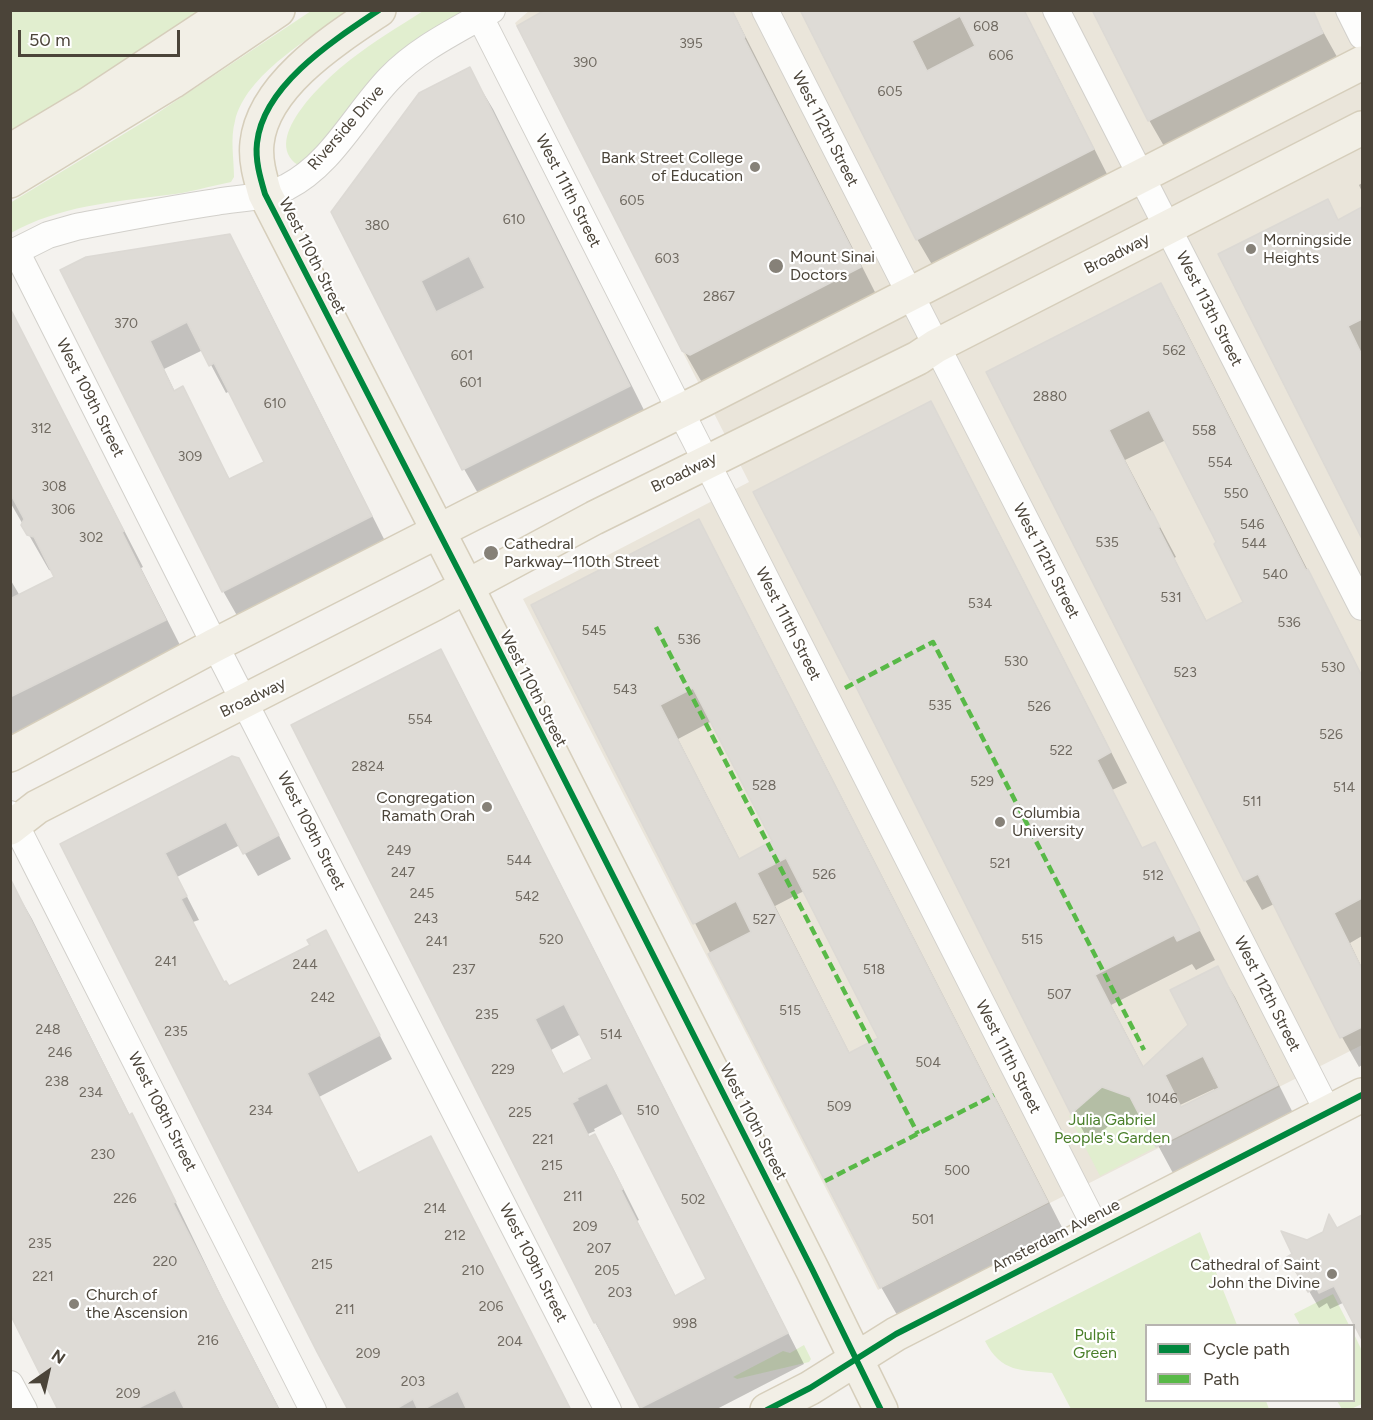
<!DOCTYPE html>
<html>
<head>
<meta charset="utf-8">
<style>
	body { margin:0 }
	#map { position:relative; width:1373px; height:1420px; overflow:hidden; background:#f4f2ee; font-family:Figtree,sans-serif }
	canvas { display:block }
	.frame { position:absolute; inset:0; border:12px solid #4b4439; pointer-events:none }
	.legend { position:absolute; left:1145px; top:1324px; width:210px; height:78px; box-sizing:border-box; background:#fff; border:2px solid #b7b4b0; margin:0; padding:8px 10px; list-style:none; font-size:18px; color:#4b4439 }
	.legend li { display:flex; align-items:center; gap:12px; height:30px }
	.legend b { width:30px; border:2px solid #b7b4b0 }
	.north { position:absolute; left:18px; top:1342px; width:60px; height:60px; -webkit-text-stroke:4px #fff; paint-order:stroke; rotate:34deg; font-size:16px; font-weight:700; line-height:24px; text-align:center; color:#4b4439 }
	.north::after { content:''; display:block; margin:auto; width:21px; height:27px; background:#4b4439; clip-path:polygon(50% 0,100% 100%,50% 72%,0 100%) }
	.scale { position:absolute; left:18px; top:30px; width:162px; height:27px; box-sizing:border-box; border:3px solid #4b4439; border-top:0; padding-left:8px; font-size:18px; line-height:21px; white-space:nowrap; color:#4b4439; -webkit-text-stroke:4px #fff; paint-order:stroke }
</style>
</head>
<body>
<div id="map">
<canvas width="1373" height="1420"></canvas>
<div class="frame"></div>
<ul class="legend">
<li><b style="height:8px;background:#00873e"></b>Cycle path</li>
<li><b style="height:8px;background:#58b947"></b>Path</li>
</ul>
<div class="north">N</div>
<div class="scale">50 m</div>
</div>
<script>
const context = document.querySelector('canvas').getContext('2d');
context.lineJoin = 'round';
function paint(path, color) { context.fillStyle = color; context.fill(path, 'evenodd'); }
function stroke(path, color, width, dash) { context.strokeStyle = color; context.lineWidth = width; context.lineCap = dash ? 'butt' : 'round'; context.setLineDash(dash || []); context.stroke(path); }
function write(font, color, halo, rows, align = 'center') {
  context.font = font + ' Figtree,sans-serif'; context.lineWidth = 4.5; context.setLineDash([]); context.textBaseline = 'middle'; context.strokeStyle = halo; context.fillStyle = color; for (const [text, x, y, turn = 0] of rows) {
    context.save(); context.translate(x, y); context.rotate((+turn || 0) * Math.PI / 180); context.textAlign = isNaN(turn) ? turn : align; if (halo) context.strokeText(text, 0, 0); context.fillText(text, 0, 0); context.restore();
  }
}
const education = new Path2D(`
	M530 10 1362 11V1045L878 1290 523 599 749 482 515 23Z`);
const green = new Path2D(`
	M10 11H199L93 82 11 130Z
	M311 11H350C311 37 246 74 235 121 230 139 234 158 234 177L231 182C210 186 189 193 167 195 113 202 59 206 11 233L10 203 150 118Z
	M423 11H473L323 148 298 165C259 139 328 77 350 60 373 42 398 27 423 11Z
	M1118 1072 1156 1147 1100 1176 1069 1116Z
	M1200 1232 1237 1325 1146 1326V1400L1266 1401 1269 1409H1071L1052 1373C1022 1370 1001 1373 985 1341Z
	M1333 1294 1349 1325H1300L1294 1314Z
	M1354 1334 1362 1351V1404L1351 1409H1342L1337 1401 1354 1400Z
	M804 1345 811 1359 809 1362 737 1379 733 1377 783 1351 790 1353Z`);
const shadow = new Path2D(`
	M732 10 880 302 704 386 684 351Z
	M801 10H1024L1109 178 934 268 917 239Z
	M1311 10 1341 64 1168 153 1149 120Z
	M469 69 493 109 652 426 487 509 464 469 332 212Z
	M1362 183V192L1359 185Z
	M1327 201 1339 221 1362 209V536L1220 255Z
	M229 235 245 263 387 545 239 619 223 591 62 271ZM203 350 226 393 230 391 266 462 230 480 182 388 175 392 164 369Z
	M1161 285 1178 315 1362 677V936L1350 943 1362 968V1065L1359 1067 1342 1037 1274 904 1262 910 1245 880 988 373ZM1166 440 1218 543 1245 602 1207 622 1174 558 1176 557 1168 542 1125 460Z
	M10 309 143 567 141 568 185 655 10 738V579L20 596 56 578 52 571 49 570 10 502Z
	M930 403 947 432 1127 783 1112 790 1143 850 1155 844 1215 960 1196 970 1192 964 1111 1005 1144 1068 1190 1026 1217 968 1235 997 1294 1115 1174 1175 1147 1125 1119 1116 1090 1143 1073 1113 869 709 852 680 755 492ZM1214 1089 1215 1092 1182 1109 1180 1105Z
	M698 521 717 554 1066 1235 900 1320 881 1287 533 606ZM712 721 774 842 740 860 678 739ZM804 891 880 1038 850 1054 775 906Z
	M440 651 458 682 804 1364 715 1410H642L595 1322ZM581 1034 594 1060 564 1075 551 1050ZM624 1113 708 1280 676 1297 637 1221 639 1220 612 1166 595 1136 590 1138 588 1134 595 1131 594 1129Z
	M252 783 291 859 258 876 240 845 177 877 199 920 193 922 224 983 229 988 312 946 326 932 392 1059 319 1097 359 1174 431 1138 571 1410H349L62 845Z
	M10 890 16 891 32 919 130 1116 147 1143 223 1300 280 1410H60L14 1318 12 1319 10 1316Z
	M1362 1216V1336L1345 1302 1330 1309 1327 1303 1319 1308 1289 1257 1307 1241 1336 1230Z`);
const building = new Path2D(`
	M545 10H732L745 37 744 38 861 267 690 355 682 351 517 26Z
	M800 10H1024L1094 149 916 240ZM960 16 975 46 927 71 912 41Z
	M1092 10H1313L1323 33 1148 121Z
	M470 67 630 386 462 470 331 212 419 93ZM469 256 485 288 436 312 421 281Z
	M1328 199 1338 220 1362 207V319L1348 326 1362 355V539L1218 254Z
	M230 234 372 516 222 592 60 270 86 257ZM187 322 209 366 214 363 264 462 229 479 183 386 174 391 150 341Z
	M1161 283 1306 570 1308 569 1362 676V898L1334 913 1362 969V1027L1340 1038 1258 874 1244 881 986 372ZM1149 410 1216 542 1214 544 1243 602 1206 621 1158 527H1160L1152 511H1150L1109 430Z
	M10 308 124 531 122 532 166 620 10 697V599L54 577 34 537 27 535 21 525 24 519 10 493Z
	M931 401 1111 752 1097 760 1142 848 1155 842 1200 930 1177 941 1174 935 1095 975 1113 1010 1143 1067 1188 1025 1170 990 1218 966 1278 1085 1156 1147 1130 1097 1102 1087 1071 1114 852 679 850 680 753 492ZM1203 1056 1219 1088 1181 1107 1165 1075Z
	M699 519 1048 1202 880 1288 708 954 751 932 736 901 693 924 531 605ZM693 688 772 841 739 859 660 705ZM786 858 878 1038 849 1053 757 873Z
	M441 649 788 1333 640 1408 596 1322 594 1323 575 1285 291 725ZM564 1004 592 1059 563 1074 535 1019ZM607 1083 706 1279 675 1296 621 1190 623 1189 595 1134 589 1137 572 1103 578 1100 577 1098Z
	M232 756 239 758 279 835 243 854 226 822 165 853 187 896 181 899 224 982 226 981 229 986 310 945 307 940 326 930 380 1035 307 1073 358 1173 431 1136 571 1410H467L458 1391 422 1410H418L413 1399 394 1410H348L317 1352 60 844Z
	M10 878 129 1115 132 1113 176 1202 173 1203 279 1410H185L175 1390 134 1410H58L10 1314Z
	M1329 1214 1337 1228 1362 1215V1340L1334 1286 1319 1293 1316 1287 1308 1292 1287 1257 1292 1254 1281 1231 1307 1240 1323 1232Z`);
const minor = new Path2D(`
	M765 10 1328 1112
	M1056 10 1362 607
	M1349 10 1362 36
	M480 17 1097 1230
	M16 251 215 645 608 1410
	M10 254 48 235 76 227C123 218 169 209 216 202 238 198 267 198 287 187 332 164 356 113 390 78 419 48 456 31 492 10
	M10 814 313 1410
	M10 1384 24 1410`);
const major = new Path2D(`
	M379 10C334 40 263 85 257 143 255 160 260 177 265 194L467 587 812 1269 881 1410
	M10 151 87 105 231 10
	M10 181 172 82 278 10
	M10 755 215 645 472 514 703 400 1362 63
	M10 828 37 807 434 604 594 518 918 358 936 346 1362 128
	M767 1410 810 1388 896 1334 1362 1095`);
const quiet = new Path2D(`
	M656 627 918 1134
	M845 688 933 642 1144 1050
	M825 1181 994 1095`);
const cycleway = new Path2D(`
	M379 10C334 40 263 85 257 143 255 160 260 177 265 194L467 587 812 1269 881 1410
	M767 1410 810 1388 896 1334 1362 1095`);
const markers = [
	[755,167,6,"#868178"],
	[1251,249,6,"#868178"],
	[776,266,8,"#868178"],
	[491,553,8,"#868178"],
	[487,807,6,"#868178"],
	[1000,822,6,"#868178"],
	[1332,1274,6,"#868178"],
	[74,1304,6,"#868178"]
];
const numberNames = [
	["608",986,27],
	["395",691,44],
	["606",1001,56],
	["390",585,63],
	["605",890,92],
	["605",632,201],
	["610",514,220],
	["380",377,226],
	["603",667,259],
	["2867",719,297],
	["370",126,324],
	["562",1174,351],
	["601",462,356],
	["601",471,383],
	["2880",1050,397],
	["610",275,404],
	["312",41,429],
	["558",1204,431],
	["309",190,457],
	["554",1220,463],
	["308",54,487],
	["550",1236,494],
	["306",63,510],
	["546",1252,525],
	["302",91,538],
	["535",1107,543],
	["544",1254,544],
	["540",1275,575],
	["531",1171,598],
	["534",980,604],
	["536",1289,623],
	["545",594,631],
	["536",689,640],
	["530",1016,662],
	["530",1333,668],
	["523",1185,673],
	["543",625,690],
	["535",940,706],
	["526",1039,707],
	["554",420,720],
	["526",1331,735],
	["522",1061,751],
	["2824",368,767],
	["529",982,782],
	["528",764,786],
	["514",1344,788],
	["511",1252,802],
	["249",399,851],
	["544",519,861],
	["521",1000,864],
	["247",403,873],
	["526",824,875],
	["512",1153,876],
	["245",422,894],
	["542",527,897],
	["243",426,919],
	["527",764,920],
	["520",551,940],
	["515",1032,940],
	["241",437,942],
	["241",166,962],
	["244",305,965],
	["237",464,970],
	["518",874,970],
	["507",1059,995],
	["242",323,998],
	["515",790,1011],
	["235",487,1015],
	["248",48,1030],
	["235",176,1032],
	["514",611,1035],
	["246",60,1053],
	["504",928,1063],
	["229",503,1070],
	["238",57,1082],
	["234",91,1093],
	["1046",1162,1099],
	["509",839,1107],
	["234",261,1111],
	["510",648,1111],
	["225",520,1113],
	["221",543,1140],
	["230",103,1155],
	["215",552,1166],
	["500",957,1171],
	["211",573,1197],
	["226",125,1199],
	["502",693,1200],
	["214",435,1209],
	["501",923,1220],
	["209",585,1227],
	["212",455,1236],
	["235",40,1244],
	["207",599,1249],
	["220",165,1262],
	["215",322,1265],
	["210",473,1271],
	["205",607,1271],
	["221",43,1277],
	["203",620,1293],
	["206",491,1307],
	["211",345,1310],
	["998",685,1324],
	["216",208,1341],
	["204",510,1342],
	["209",368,1354],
	["203",413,1382],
	["209",128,1394]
];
const streetNames = [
	["Riverside Drive",346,128,-49],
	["West 112th Street",825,129,63],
	["West 111th Street",568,191,63],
	["Broadway",1117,254,-27],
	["West 110th Street",312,256,63],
	["West 113th Street",1209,309,63],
	["West 109th Street",90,398,63],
	["Broadway",684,473,-26],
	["West 112th Street",1046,561,63],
	["West 111th Street",788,624,63],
	["West 110th Street",533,689,63],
	["Broadway",253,698,-26],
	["West 109th Street",311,831,63],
	["West 112th Street",1267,994,63],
	["West 111th Street",1008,1057,63],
	["West 108th Street",162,1112,63],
	["West 110th Street",753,1122,63],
	["Amsterdam Avenue",1056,1236,-27],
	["West 109th Street",533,1263,63]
];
const poiNames = [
	["Bank Street College",743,158,"right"],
	["of Education",743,176,"right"],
	["Morningside",1263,240],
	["Heights",1263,258],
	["Mount Sinai",790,257],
	["Doctors",790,275],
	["Cathedral",504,544],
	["Parkway–110th Street",504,562],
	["Congregation",475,798,"right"],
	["Ramath Orah",475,816,"right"],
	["Columbia",1012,813],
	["University",1012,831],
	["Cathedral of Saint",1320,1265,"right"],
	["John the Divine",1320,1283,"right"],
	["Church of",86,1295],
	["the Ascension",86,1313]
];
const parkNames = [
	["Julia Gabriel",1112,1120],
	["People's Garden",1112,1138],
	["Pulpit",1095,1335],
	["Green",1095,1353]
];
paint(education, '#eae5da');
paint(green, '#e1eecf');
paint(shadow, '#0003');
paint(building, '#dedbd6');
stroke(building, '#dcd9d4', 1.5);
stroke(minor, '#d2d0cb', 28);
stroke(major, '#d6cebb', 36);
stroke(minor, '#fdfdfc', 26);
stroke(major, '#f2efe6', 33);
stroke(quiet, '#58b947', 4.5, [9, 4.5]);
stroke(cycleway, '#00873e', 6);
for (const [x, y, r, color] of markers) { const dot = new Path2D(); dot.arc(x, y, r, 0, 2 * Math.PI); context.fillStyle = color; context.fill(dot); stroke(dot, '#fff', 2); }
write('14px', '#706a61', null, numberNames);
write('16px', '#4b4439', '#fff', streetNames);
write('16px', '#4b4439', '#fff', poiNames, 'left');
write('16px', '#4a7f2a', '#fff', parkNames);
</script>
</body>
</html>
